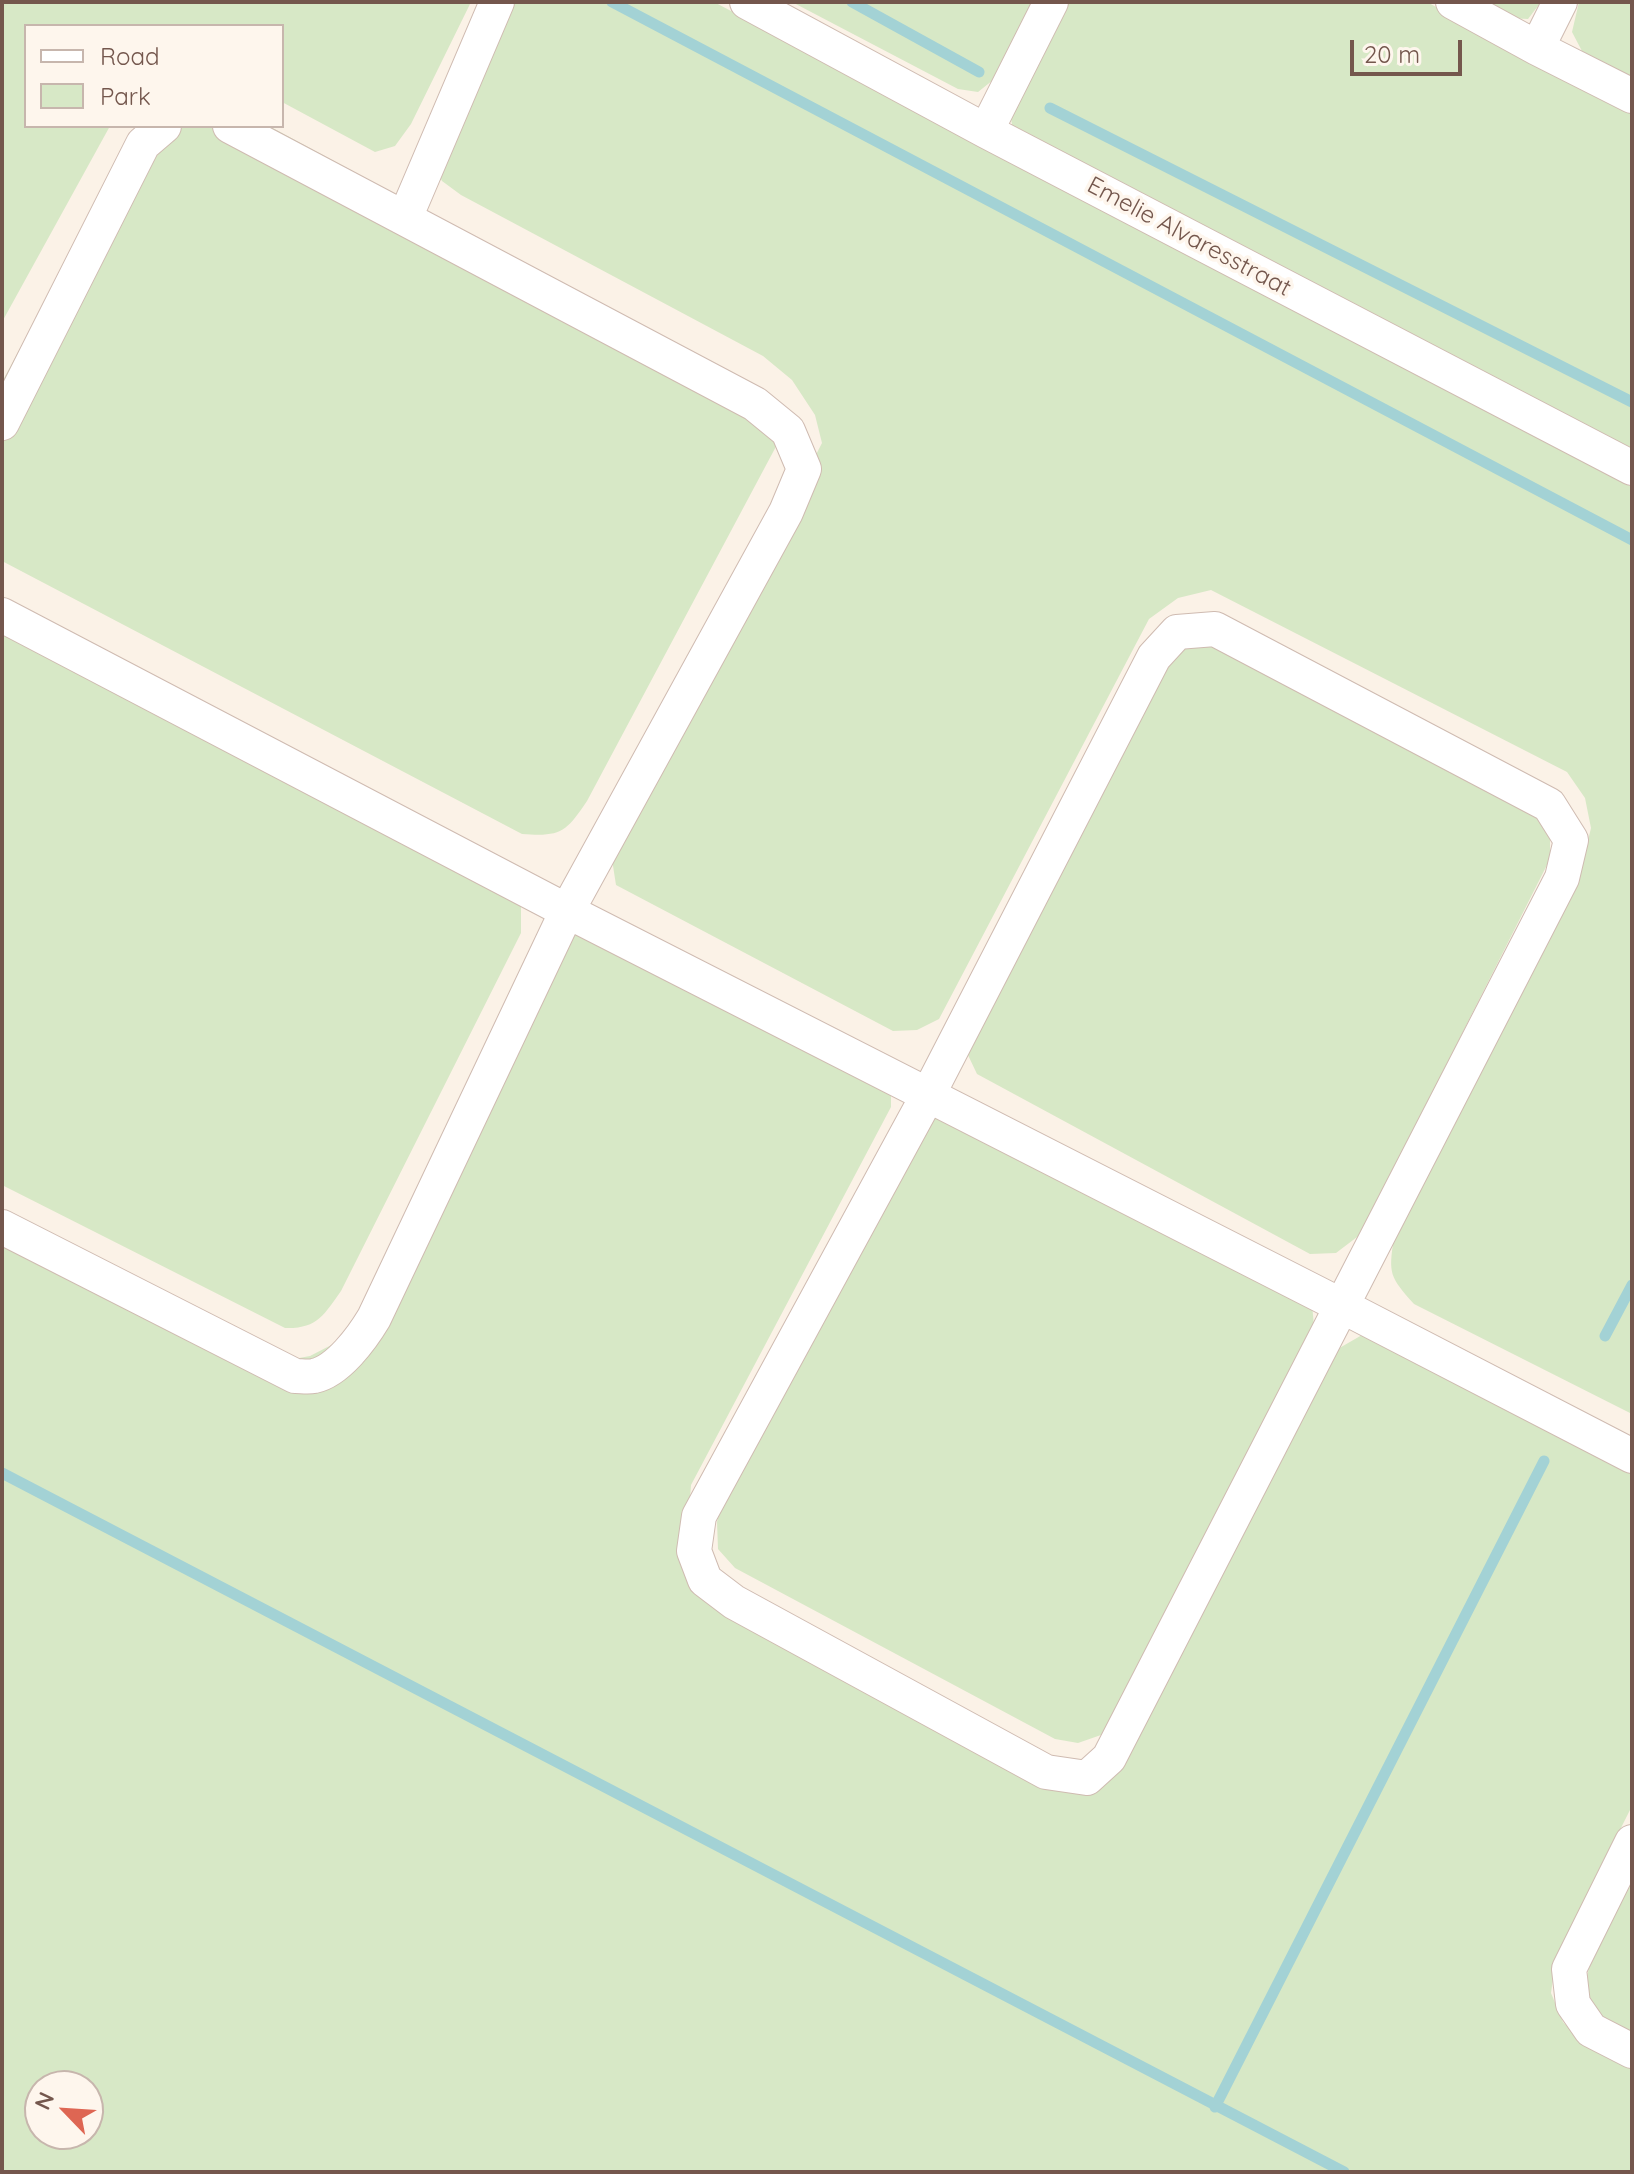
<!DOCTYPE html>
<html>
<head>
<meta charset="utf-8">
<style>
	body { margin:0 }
	#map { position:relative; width:1634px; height:2174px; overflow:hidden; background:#fbf2e7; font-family:Quicksand,sans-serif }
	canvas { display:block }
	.frame { position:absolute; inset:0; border:4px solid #74574d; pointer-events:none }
	.legend { position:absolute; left:24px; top:24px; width:260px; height:104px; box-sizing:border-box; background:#fef6ed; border:2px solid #c7b6ad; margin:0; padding:10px 14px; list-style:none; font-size:24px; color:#74574d }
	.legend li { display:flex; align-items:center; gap:16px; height:40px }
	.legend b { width:40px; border:2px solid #c7b6ad }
	.north { position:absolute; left:24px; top:2070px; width:80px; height:80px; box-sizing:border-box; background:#fef6ed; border:2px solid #c7b6ad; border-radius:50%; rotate:295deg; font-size:22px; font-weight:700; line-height:32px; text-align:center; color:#74574d }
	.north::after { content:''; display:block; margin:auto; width:28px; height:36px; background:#de6653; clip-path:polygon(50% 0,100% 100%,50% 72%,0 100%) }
	.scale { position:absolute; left:1350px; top:40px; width:112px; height:36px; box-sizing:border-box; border:4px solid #74574d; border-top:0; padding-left:10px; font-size:24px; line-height:28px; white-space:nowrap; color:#74574d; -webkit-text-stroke:6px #fef6ed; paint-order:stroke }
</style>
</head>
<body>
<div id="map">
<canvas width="1634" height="2174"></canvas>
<div class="frame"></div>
<ul class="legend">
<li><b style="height:10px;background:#fff"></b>Road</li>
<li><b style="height:22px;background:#d7e8c6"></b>Park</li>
</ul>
<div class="north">N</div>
<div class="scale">20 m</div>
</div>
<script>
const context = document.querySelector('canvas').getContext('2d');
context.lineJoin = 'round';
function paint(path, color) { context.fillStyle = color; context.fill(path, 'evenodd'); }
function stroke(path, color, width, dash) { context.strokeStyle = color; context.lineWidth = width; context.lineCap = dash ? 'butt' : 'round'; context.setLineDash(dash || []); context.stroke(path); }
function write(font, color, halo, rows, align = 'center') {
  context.font = font + ' Quicksand,sans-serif'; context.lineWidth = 7; context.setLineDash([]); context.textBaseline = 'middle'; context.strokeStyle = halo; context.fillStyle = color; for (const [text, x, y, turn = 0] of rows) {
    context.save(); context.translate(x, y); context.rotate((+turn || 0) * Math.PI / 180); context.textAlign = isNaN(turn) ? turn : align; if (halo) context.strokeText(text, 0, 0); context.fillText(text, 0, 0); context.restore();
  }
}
const green = new Path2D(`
	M2 2H471L411 124 395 146 375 152 282 102V26H26V126H110L2 322Z
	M509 2H714L1632 487V1414L1414 1304C1390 1277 1388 1274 1394 1238L1583 861 1591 828 1585 798 1567 772 1211 590 1178 598 1149 619 939 1019 917 1030 893 1031 616 885 611 853 822 443 815 415 792 380 763 356 461 195 442 181 433 164Z
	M792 2H1033L993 80 978 92 958 89Z
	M1065 2H1427L1528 57 1632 110V450L1013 130 1010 113Z
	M1480 2H1541L1528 19 1509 18Z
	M1579 2H1632V79L1583 53 1572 32Z
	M140 126H269L769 395 780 439 587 801C566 832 561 837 522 834L2 561V382Z
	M2 607 521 903V933L341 1291C324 1315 317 1329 285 1328L2 1185Z
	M1191 627 1522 794 1550 830V859L1361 1234 1336 1253 1310 1254 977 1074 967 1053 1173 640Z
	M570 928 891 1084V1107L691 1485 688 1525 708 1585 1088 1778 1336 1350 1362 1335 1632 1465V1806L1556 1957 1551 1993 1563 2022 1583 2043 1632 2068V2172H2V1215L283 1361 310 1356 343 1339 364 1315ZM40 2086H88V2134H40Z
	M939 1106 1312 1304 1314 1326 1115 1714 1101 1735 1078 1743 1055 1739 735 1568 718 1549 717 1522 723 1497Z
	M1632 1882V2036L1608 2023 1590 2005 1585 1983 1591 1961Z`);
const stream = new Path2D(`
	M612 2 1632 540
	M852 2 979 72
	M1050 108 1632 402
	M1605 1336 1632 1285
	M2 1473 1344 2172
	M1215 2107 1544 1461`);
const street = new Path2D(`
	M747 2 986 131 1632 468
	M1453 2 1537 48 1632 96
	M1537 48 1560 2
	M986 131 1051 2
	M405 218 497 2
	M2 423 143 144 164 126
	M2 615 567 911 1340 1305 1632 1456
	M1215 629 1549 805 1571 840 1562 878 1109 1758 1087 1778 1046 1772 734 1602 705 1580 694 1551 699 1516 928 1095 1154 657 1177 632Z
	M2 1227 295 1376C301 1376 308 1377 314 1376 338 1371 362 1338 374 1318L567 911 786 512 804 469 788 431 755 404 230 126
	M1632 1842 1569 1969 1573 2004 1591 2030 1632 2051`);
const streetNames = [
	["Emelie Alvaresstraat",1189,237,28]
];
paint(green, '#d7e8c6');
stroke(stream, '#a3d2d5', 11);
stroke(street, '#cfbbb1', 36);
stroke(street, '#fff', 34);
write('24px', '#74574d', '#fef6ed', streetNames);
</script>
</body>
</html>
